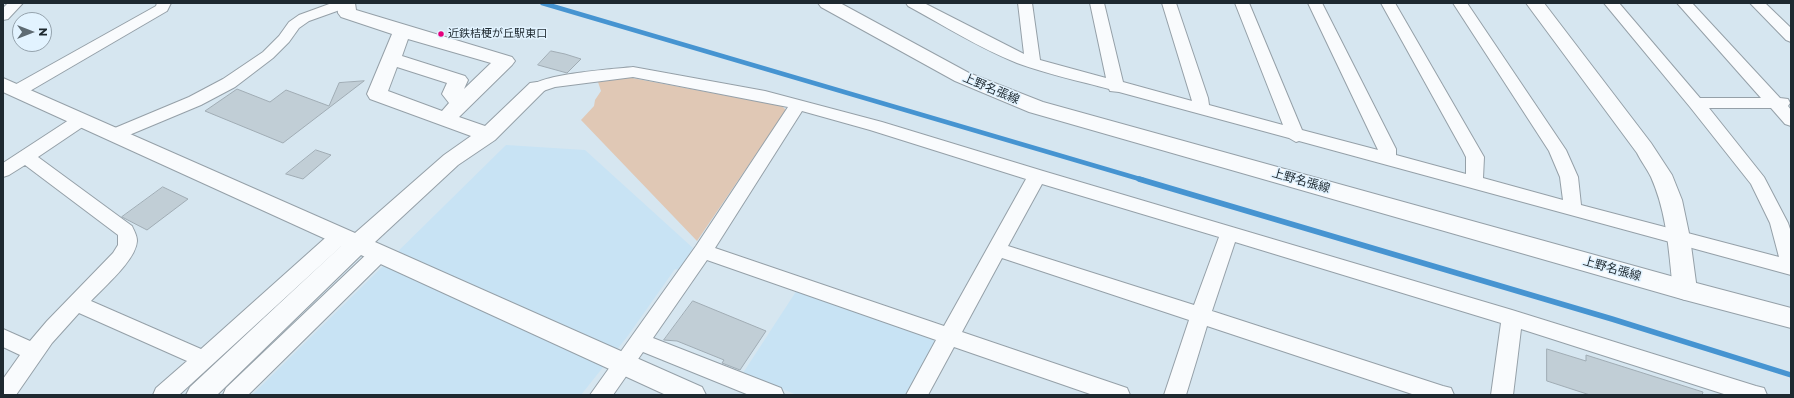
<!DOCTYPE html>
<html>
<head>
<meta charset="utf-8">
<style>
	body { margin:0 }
	#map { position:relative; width:1794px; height:398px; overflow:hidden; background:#d6e6f0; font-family:Montserrat,sans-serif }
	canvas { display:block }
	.frame { position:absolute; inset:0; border:4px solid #1e2930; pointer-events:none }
	.north { position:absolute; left:12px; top:12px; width:40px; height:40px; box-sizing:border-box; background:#e2f3ff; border:1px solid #94a2ac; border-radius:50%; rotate:90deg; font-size:11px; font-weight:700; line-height:16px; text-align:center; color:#1e2930 }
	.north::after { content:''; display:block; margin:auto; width:14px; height:18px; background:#5e6b73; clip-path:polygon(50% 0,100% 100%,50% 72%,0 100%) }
</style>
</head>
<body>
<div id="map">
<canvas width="1794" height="398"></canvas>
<div class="frame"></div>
<div class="north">N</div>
</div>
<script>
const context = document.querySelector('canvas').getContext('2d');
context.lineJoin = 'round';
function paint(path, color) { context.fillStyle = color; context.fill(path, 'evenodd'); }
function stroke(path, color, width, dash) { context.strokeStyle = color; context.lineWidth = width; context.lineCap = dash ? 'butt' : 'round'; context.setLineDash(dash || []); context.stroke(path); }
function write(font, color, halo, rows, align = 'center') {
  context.font = font + ' Montserrat,"Noto Sans JP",sans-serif'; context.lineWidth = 3; context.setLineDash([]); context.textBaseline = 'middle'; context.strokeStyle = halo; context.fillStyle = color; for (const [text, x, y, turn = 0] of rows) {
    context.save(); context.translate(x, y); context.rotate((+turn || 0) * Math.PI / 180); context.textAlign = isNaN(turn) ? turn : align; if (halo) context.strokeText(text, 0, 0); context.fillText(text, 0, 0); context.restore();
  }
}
const built = new Path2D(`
	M506 145 585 150 693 248 679 270 675 269 627 337 581 395H252Z
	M797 290 932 335 935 345 908 395H797L743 373Z`);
const green = new Path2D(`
	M622 78H632L782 106 786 110 697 241 581 120 594 106 595 100 601 91 598 82Z`);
const building = new Path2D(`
	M551 51 565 54 581 59 567 73 538 65Z
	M364 81 283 143 205 111 237 89 270 102 286 90 329 106 339 83Z
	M316 150 331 155 303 179 286 174Z
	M163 187 188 199 147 230 122 217Z
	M693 301 766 331 740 370 722 363 724 360 677 341 664 340Z
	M1547 349 1586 361V355L1703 392 1702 395H1590L1547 381Z`);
const street = new Path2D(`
	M8 3H23L8 19 3 20V8Z
	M157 3H171L167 11 23 95 17 96 11 95 9 91 11 87 156 6Z
	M332 3H353L351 6 309 21 299 28 289 42 273 58 235 87 201 105 122 138 116 140 110 138 108 134 110 130 189 97 223 79 263 52 279 36 289 22 299 15Z
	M906 3H924L1024 54 1018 3H1032L1040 60 1106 78 1090 3H1104L1123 82 1192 101 1162 3H1176L1208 98 1209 105 1283 125 1235 3H1249L1302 130 1378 150 1308 3H1322L1396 149V155L1466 174V157L1463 151 1381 3H1395L1484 157 1483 178 1563 200 1560 177 1549 151 1453 3H1467L1566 150 1578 177 1581 205 1779 257 1770 223 1751 184 1690 107 1604 3H1619L1700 98H1761L1677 3H1692L1780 98 1788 99 1790 103 1788 106 1791 110V126L1785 124 1771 108H1709L1764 177 1788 223 1791 232V275L1299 141 1296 142 1289 138 1119 92 1110 91 1109 89C1079 81 1047 74 1017 63 979 48 943 25 908 6Z
	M1750 3H1765L1791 28V42L1786 40Z
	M633 67 765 91 882 122 1043 171 1512 310 1756 386 1764 388 1767 395H1727L1521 329 1513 395H1491L1501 323 1235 242 1212 311 1443 386 1451 388 1454 395H1415L1207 326 1186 395H1164L1189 320 1002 258 962 332 1127 388 1130 395H1093L954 347 928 395H906L936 340 707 260 653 338 781 388 784 395H749L643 352 613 395H590L696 246 788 107 633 77 555 87 537 93 531 92 529 88C538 74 614 69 633 67ZM802 111 870 130 1026 179 944 326 715 248ZM1042 184 1219 237 1194 305 1008 246Z
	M81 114 87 116 89 120 87 124 38 157 132 226C134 231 137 235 137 241 136 260 104 287 91 301L201 349 333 231 340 229 347 231 349 236 347 241 179 395H153L156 388 187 361 79 313 52 343 16 395H3V379L20 355 3 347V329L30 341 47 321 113 253 118 245V235L25 165 9 175 3 177V163L75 116Z
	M379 247 386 249 388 254 386 259 248 395H223L226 388 372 249Z`);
const secondary = new Path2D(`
	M337 3H355L356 10 512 57 515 61 512 65 459 117 485 126 530 83 537 82 544 83 547 88 495 140 458 165 375 242 702 387 706 395H666L361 255 217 395H186L190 387 341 246 3 92V78L355 233 444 155 471 136 370 99 367 94 392 34 341 17 338 13ZM408 39 491 63 464 89 468 80 465 76 402 56ZM397 67 447 83 442 94 449 103 442 111 388 91Z
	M1526 3H1544L1651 143 1672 175 1682 200 1690 238 1697 290 1693 297 1685 300 1677 297 1673 290C1669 252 1667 213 1651 177 1647 169 1641 161 1637 153Z`);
const primary = new Path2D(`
	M818 3H840L969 73 1043 102 1685 280 1791 308V328L1685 300 1029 112 955 81 821 7Z`);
const rail1Far1 = new Path2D(`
	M542 3 1143 180`);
const rail1 = new Path2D(`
	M1139 179 1612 319 1791 375`);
const markers = [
	[441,34,3.5,"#e5007d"]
];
const busNames = [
	["近鉄桔梗が丘駅東口",448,34]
];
const streetNames = [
	["上野名張線",991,89,23],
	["上野名張線",1301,181,16],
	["上野名張線",1612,269,16]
];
paint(built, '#c8e3f4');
paint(green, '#e0c8b5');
paint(building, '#c1ced6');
stroke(building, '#a0acb4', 1);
stroke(street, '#95a0a8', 2);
stroke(secondary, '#95a0a8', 2);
stroke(primary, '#95a0a8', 2);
paint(street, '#f9fbfd');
paint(secondary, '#f9fbfd');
paint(primary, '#f9fbfd');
stroke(rail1Far1, '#4694d1', 4.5);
stroke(rail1, '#4694d1', 5.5);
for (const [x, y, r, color] of markers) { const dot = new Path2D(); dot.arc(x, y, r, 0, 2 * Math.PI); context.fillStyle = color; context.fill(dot); stroke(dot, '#e2f3ff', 1.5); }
write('11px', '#1e2930', '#e2f3ff', busNames, 'left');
write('12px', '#1e2930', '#e2f3ff', streetNames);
</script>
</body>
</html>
